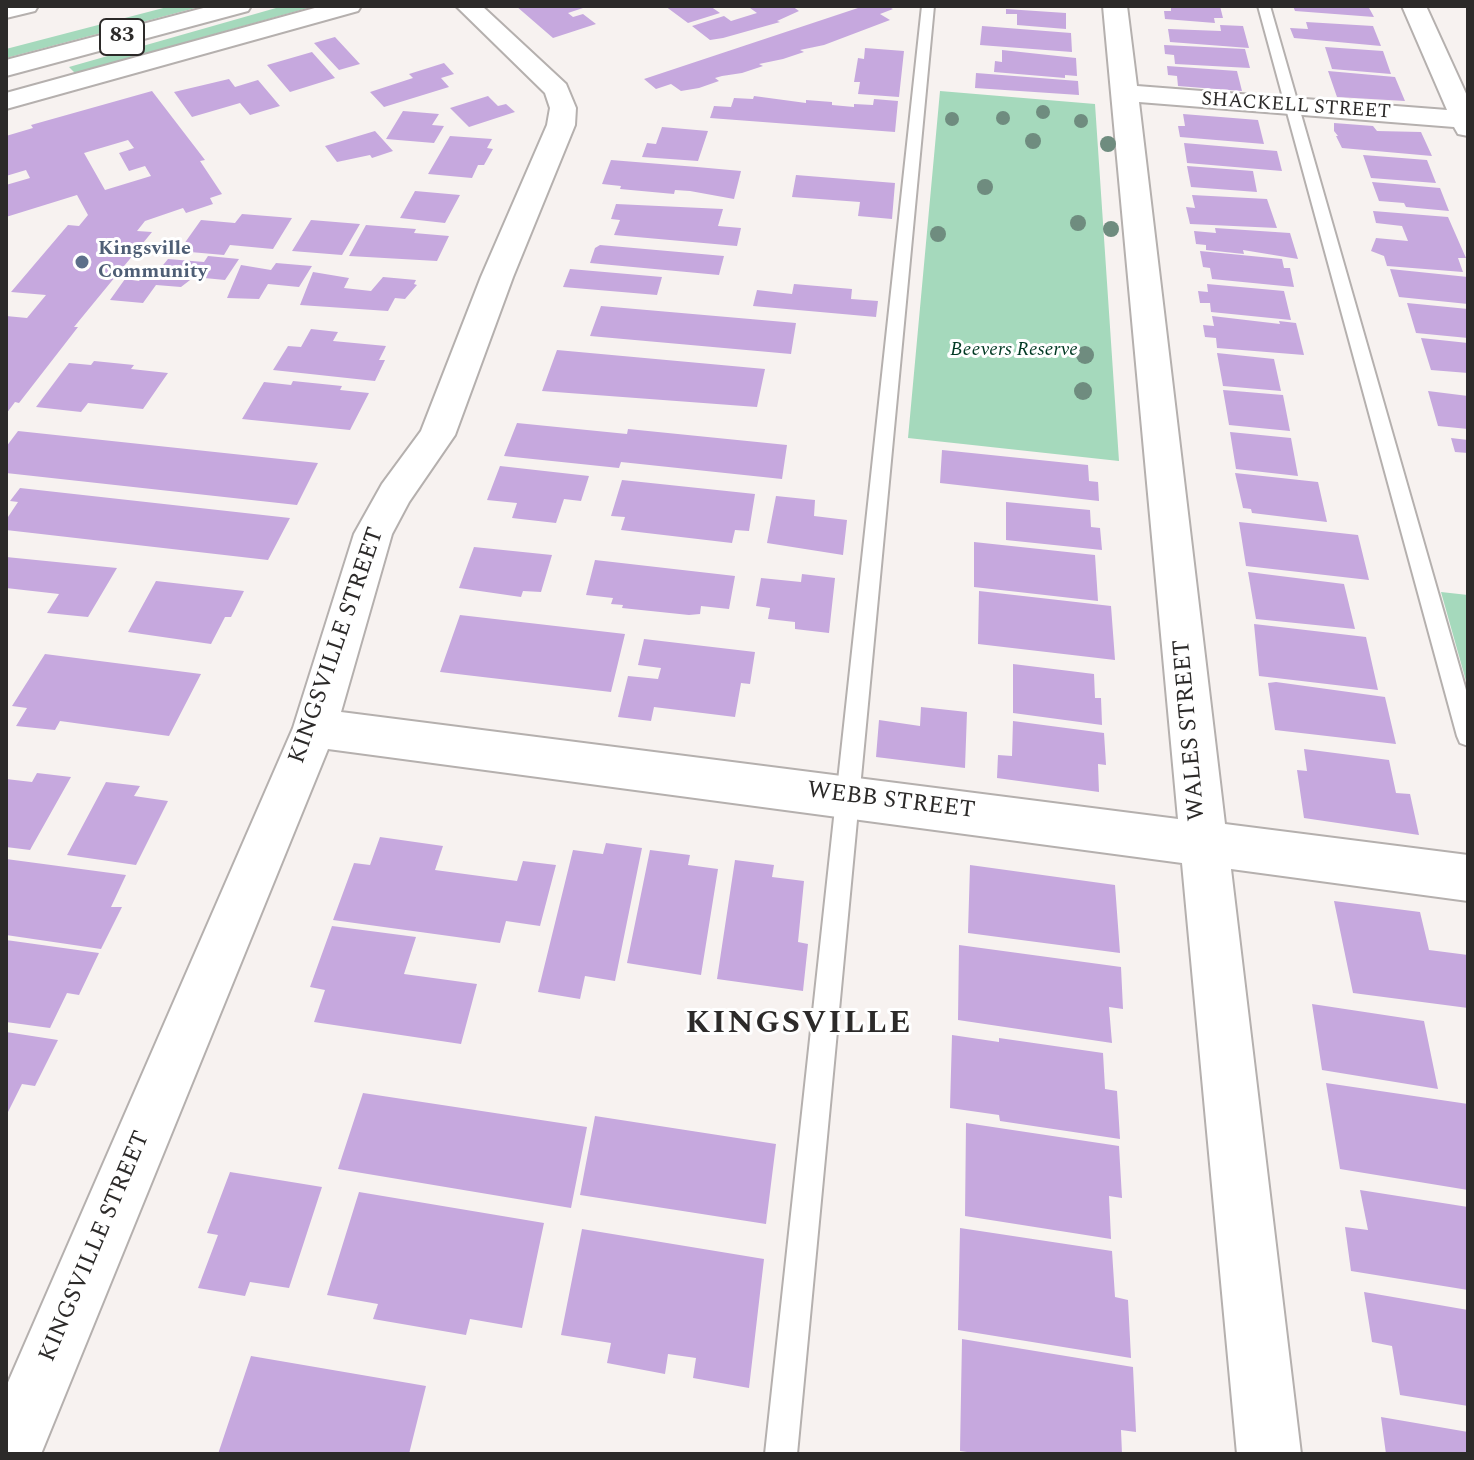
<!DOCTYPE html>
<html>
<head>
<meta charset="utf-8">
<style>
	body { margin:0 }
	#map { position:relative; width:1474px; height:1460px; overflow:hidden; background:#f7f2f0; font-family:Spectral,serif }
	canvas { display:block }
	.frame { position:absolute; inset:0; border:8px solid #2c2a29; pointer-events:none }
</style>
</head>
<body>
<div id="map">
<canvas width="1474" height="1460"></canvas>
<div class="frame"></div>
</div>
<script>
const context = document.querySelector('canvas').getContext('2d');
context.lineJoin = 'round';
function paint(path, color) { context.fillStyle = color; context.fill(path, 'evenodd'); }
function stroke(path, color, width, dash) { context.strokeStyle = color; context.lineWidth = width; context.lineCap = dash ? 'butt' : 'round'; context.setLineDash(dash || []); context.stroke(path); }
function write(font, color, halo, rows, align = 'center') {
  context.font = font + ' Spectral,serif'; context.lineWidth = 6; context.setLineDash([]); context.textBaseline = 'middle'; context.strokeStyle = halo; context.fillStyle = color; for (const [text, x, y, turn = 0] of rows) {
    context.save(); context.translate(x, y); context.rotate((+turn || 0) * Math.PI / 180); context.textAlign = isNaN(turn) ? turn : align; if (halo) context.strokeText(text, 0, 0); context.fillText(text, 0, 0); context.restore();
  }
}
const green = new Path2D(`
	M171 6H203L6 58V49Z
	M283 6H315L75 73 69 67Z
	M940 91 1095 104 1119 461 908 438Z
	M1441 592 1468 595V688Z`);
const building = new Path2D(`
	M516 6H589L568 13 573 17 583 14 596 24 553 38Z
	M665 6H710L720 13 688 23Z
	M757 6H792L799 11 777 21 780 22 723 38 710 40 692 26 724 16 731 21 757 13 750 8Z
	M864 6H887L893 9 880 14 890 20 824 45 800 50 804 52 783 59 759 64 763 66 742 73 722 76 715 78 719 81 699 88 681 91 671 84 656 89 644 79Z
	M1171 6H1220L1223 18H1214L1215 23 1165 19 1164 11H1171Z
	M1293 6H1368L1374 17 1295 11Z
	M1006 9 1066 13V29L1017 25V14H1006Z
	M1306 22 1373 26 1381 46 1294 38 1290 28 1308 29Z
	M1220 25 1243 26 1249 48 1170 42 1168 29 1221 31Z
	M982 26 1071 33 1072 52 980 45Z
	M335 37 360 64 339 70 314 43Z
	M1164 45 1245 49 1250 68 1175 64 1174 55 1165 54Z
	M1325 47 1383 51 1391 74 1332 69Z
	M865 48 904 51 899 97 858 94 860 82H854L858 58 864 59Z
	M1002 50 1076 58 1077 76 1065 75V78L994 72 995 61 1002 62Z
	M312 52 335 78 290 92 267 65Z
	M444 63 454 74 441 78 449 87 384 107 370 92 413 78 409 74Z
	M1167 66 1237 71 1242 91 1178 86 1177 76 1168 75Z
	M1328 71 1395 77 1405 101 1337 97Z
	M976 73 1078 81 1079 95 975 88Z
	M229 79 235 87 258 80 280 106 250 115 240 103 192 117 174 92Z
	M152 91 205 160 200 161 222 194 210 198 213 204 186 213 183 208 145 221 137 231 152 232 74 327H78L19 403 15 402 6 414V316L27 318 46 295 11 292 68 225 79 226 88 215 77 195 6 217V185L30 178 26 170 6 176V136L33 128 31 125ZM128 140 134 148 119 153 129 171 145 166 151 176 105 190 84 153Z
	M488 96 498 106 506 104 515 112 469 127 450 108Z
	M754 96 806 103V100L832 102V105L854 107V104L873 105 874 99 898 101 895 132 710 118 714 106 731 107 734 98 753 99Z
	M403 111 439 114 432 125 444 126 434 143 386 139Z
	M1183 114 1258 120 1264 144 1180 137 1178 126H1185Z
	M1334 123 1373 126 1377 131 1421 132 1432 156 1342 148 1336 136H1338L1334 131Z
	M662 127 708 131 698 161 642 157 647 143 656 144Z
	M375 131 393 151 372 158 370 155 337 162 325 146Z
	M450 136 492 139 487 148 493 149 484 165H478L472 178 428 174Z
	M1184 143 1277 151 1282 171 1187 163Z
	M1363 155 1427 160 1436 183 1371 178Z
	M611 160 697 167 741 171 734 199 690 191 675 190 674 194 620 189 621 186 602 184Z
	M1187 166 1253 171 1257 192 1191 187Z
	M796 175 895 183 892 219 858 216 860 202 792 197Z
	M1372 182 1440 188 1449 211 1406 207 1404 203 1379 201Z
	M415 191 460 195 445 223 400 218Z
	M1192 195 1267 199 1277 228 1190 224 1186 207 1195 208Z
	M616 204 723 209 718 226 741 228 737 246 614 235 620 220 611 219Z
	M1373 211 1448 217 1466 258H1458L1463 272 1387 266 1384 256 1371 251 1376 238 1408 241 1402 226 1376 223Z
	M242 214 292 218 273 249 230 245 224 255 179 251 201 220 235 223Z
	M311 220 360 224 342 255 292 251Z
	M366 225 416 229 414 233 449 236 437 261 349 256Z
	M1215 228 1290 233 1298 259 1243 250 1244 254 1206 250V245L1196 244 1194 231 1216 233Z
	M600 245 724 256 719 275 590 263 595 248Z
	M1200 251 1282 259 1284 268H1290L1294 287 1212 279 1210 268 1203 267Z
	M208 256 239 259 225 280 194 277 181 287 156 285 143 303 110 300 125 279 139 281 147 269 159 270 168 259 204 262Z
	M276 263 312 266 299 287 268 284 259 299 227 298 241 265 271 270Z
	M570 269 662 277 657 295 563 287Z
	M1390 269 1468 277V304L1399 297Z
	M313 272 349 278 344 288 371 291 383 277 416 280 414 284 417 285 405 299 395 298 388 311 300 305Z
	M794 284 852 289 851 299 878 301 876 317 753 306 757 290 792 294Z
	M1207 284 1284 291 1291 320 1211 312 1210 303H1200L1198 291 1208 292Z
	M1407 303 1468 309V338L1416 333Z
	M601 306 796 323 791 354 590 336Z
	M1212 316 1280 324 1279 321 1296 323 1304 355 1217 348 1216 338 1205 337 1203 325 1214 326Z
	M311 329 338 332 333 341 386 346 379 360H385L375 381 273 370 288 346 301 347Z
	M1421 338 1468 343V373L1431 370Z
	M557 350 765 369 757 407 542 391Z
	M1217 353 1274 359 1281 391 1223 386Z
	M94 361 134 365 131 369 168 373 143 409 88 403 81 412 36 407 69 363 91 365Z
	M293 381 342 386 340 390 369 393 350 430 242 419 264 382 291 385Z
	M1223 390 1283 395 1290 431 1229 425Z
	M1428 391 1468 396V429L1438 426Z
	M517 423 627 434 628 429 787 445 782 479 621 462 619 468 504 456Z
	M18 431 318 463 297 505 6 473V447Z
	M1230 432 1291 438 1298 476 1236 469Z
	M1451 438 1468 440V453L1455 452Z
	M942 450 1088 465 1089 481 1098 482 1099 501 940 483Z
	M500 466 589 476 581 501 564 499 556 523 512 518 517 503 487 500Z
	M1235 473 1318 482 1327 522 1252 513 1251 509 1243 508Z
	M622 480 755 494 749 531 735 530 732 543 621 530 625 517 611 516Z
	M20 488 290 518 268 560 6 530V520L18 502 10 501Z
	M776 496 815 500 814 516 847 520 843 555 767 543Z
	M1006 502 1090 510 1091 527 1100 528 1102 550 1006 540Z
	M1239 522 1358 535 1369 580 1246 566Z
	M974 542 1095 555 1098 601 974 587Z
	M474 547 552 555 541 592 523 591 521 597 459 588Z
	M6 557 46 561 117 568 88 617 47 613 59 594 6 588Z
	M595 560 735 576 729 609 701 606 700 614 689 615 622 608 623 605 611 604 613 598 586 595Z
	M1248 572 1344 584 1355 629 1256 619Z
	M802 574 835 578 829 633 795 629V622L768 619 770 608 756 606 761 578 801 582Z
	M156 581 244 591 231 617H225L211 644 128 632Z
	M979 591 1111 606 1115 660 978 644Z
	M460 615 625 634 611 692 440 672Z
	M1254 624 1366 637 1378 690 1259 676Z
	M644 639 755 652 750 684 741 683 735 717 654 707 651 721 618 717 628 676 658 679 661 668 638 665Z
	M45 654 201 674 169 736 60 721 55 730 16 726 27 708 12 706Z
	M1013 664 1094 674 1095 698H1101L1102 725 1013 713Z
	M1276 682 1385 697 1396 744 1275 730 1268 683Z
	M921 707 967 712 965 768 876 757 879 720 920 726Z
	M1013 721 1104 733 1106 765 1098 764 1099 792 997 778 998 755 1012 756Z
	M1304 749 1389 760 1396 793 1410 794 1419 835 1304 818 1297 770 1307 771Z
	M37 773 71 777 30 850 6 847V779L32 782Z
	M106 782 140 786 134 796 168 801 136 865 67 855Z
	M380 837 443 846 435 870 517 881 523 861 556 865 540 926 506 921 500 943 333 920 354 863 370 865Z
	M606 843 642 848 615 981 585 976 580 999 538 992 573 850 603 854Z
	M650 850 690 855 688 865 718 869 701 975 627 963Z
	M6 859 126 875 111 907H122L101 949 6 935Z
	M735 860 774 865 772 877 804 881 798 942 808 944 803 991 717 979Z
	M970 865 1115 885 1120 953 968 933Z
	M1334 901 1420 912 1429 950 1468 955V1008L1353 993Z
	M332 926 416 937 404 974 477 984 461 1044 314 1022 325 990 310 987Z
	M6 940 99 953 79 995 67 993 50 1028 6 1022Z
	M959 945 1121 967 1123 1009 1109 1007 1112 1043 958 1020Z
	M1312 1004 1424 1021 1438 1089 1322 1070Z
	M6 1032 58 1040 35 1086 22 1084 6 1116Z
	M952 1035 999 1042V1038L1103 1053 1105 1089 1117 1091 1120 1139 1000 1121 999 1115 950 1108Z
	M1326 1083 1468 1104V1190L1340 1169Z
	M363 1093 587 1127 571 1208 338 1169Z
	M595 1116 776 1144 766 1224 580 1195Z
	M966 1123 1119 1146 1122 1198 1109 1196 1111 1239 965 1216Z
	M230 1172 322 1187 289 1288 250 1282 245 1296 198 1288 218 1235 207 1233Z
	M1360 1190 1468 1207V1290L1351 1271 1345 1227 1368 1230Z
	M359 1192 544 1223 522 1328 470 1319 466 1335 373 1319 378 1304 327 1295Z
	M960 1228 1112 1251 1115 1297 1128 1300 1131 1358 958 1330Z
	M582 1229 764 1259 749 1388 693 1378 696 1358 668 1354 665 1374 607 1363 611 1343 561 1335Z
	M1364 1292 1468 1310V1406L1400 1395 1392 1346 1372 1342Z
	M962 1339 1133 1367 1136 1432 1121 1430 1122 1454H981L960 1451Z
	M251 1356 426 1386 409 1454H218Z
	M1381 1417 1468 1432V1454H1386Z`);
const lane = new Path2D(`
	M922 6H934L797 1454H765Z
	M1258 6H1270L1468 697V746L1460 743 1457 736Z`);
const street = new Path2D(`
	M6 6H38L35 11 6 18Z
	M322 6H361L358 11 6 109V93Z
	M456 6H482L566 84 576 108 575 125 513 277 455 435 409 502 392 534 341 712 1178 819 1103 6H1127L1137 86 1447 110 1402 6H1426L1468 98V136L1458 134 1454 127 1139 102 1225 824 1468 855V901L1231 869 1301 1454H1237L1182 863 328 749 41 1454H6V1387L293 728 354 534 382 484 421 431 481 277 547 125 550 108 545 93Z`);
const highway = new Path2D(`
	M211 6H251L248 11 6 76V60Z`);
const trees = [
	[1043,112,7],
	[1003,118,7],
	[952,119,7],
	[1081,121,7],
	[1033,141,8],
	[1108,144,8],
	[985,187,8],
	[1078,223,8],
	[1111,229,8],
	[938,234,8],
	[1085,355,9],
	[1083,391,9]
];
const markers = [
	[82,262,8,"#5c6f8a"]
];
const farStreetnames = [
	["SHACKELL STREET",1296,107,4]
];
const farServicenames = [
	["Kingsville",98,250],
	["Community",98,273]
];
const farParknames = [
	["Beevers Reserve",1014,351]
];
const shields = [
	[122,37,44]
];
const shieldNames = [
	["83",122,37]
];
const streetNames = [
	["KINGSVILLE STREET",338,646,-71],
	["WALES STREET",1191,730,-95],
	["WEBB STREET",891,802,7],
	["KINGSVILLE STREET",96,1247,-67]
];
const districtNames = [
	["KINGSVILLE",799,1026]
];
paint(green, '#a5d9bc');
paint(building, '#c6a8de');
stroke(lane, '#b5b0ae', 4);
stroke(street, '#b5b0ae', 4);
stroke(highway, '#b5b0ae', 4);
paint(lane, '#fff');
paint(street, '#fff');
paint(highway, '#fff');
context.fillStyle = '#6f8c7f';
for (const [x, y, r] of trees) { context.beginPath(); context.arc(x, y, r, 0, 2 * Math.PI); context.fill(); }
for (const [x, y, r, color] of markers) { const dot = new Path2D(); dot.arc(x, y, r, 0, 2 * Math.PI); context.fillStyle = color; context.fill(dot); stroke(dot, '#fff', 3); }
write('20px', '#2c2a29', '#fff', farStreetnames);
write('bold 20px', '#4e5e75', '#fff', farServicenames, 'left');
write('italic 20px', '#003923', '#fff', farParknames);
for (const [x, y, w] of shields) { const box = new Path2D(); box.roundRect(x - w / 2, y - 18, w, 36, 6); context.fillStyle = '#fff'; context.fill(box); stroke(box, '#2c2a29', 2); }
write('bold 22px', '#2c2a29', null, shieldNames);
write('24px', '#2c2a29', '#fff', streetNames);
context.letterSpacing = '2px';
write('bold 32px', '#2c2a29', '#fff', districtNames);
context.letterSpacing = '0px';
</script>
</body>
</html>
